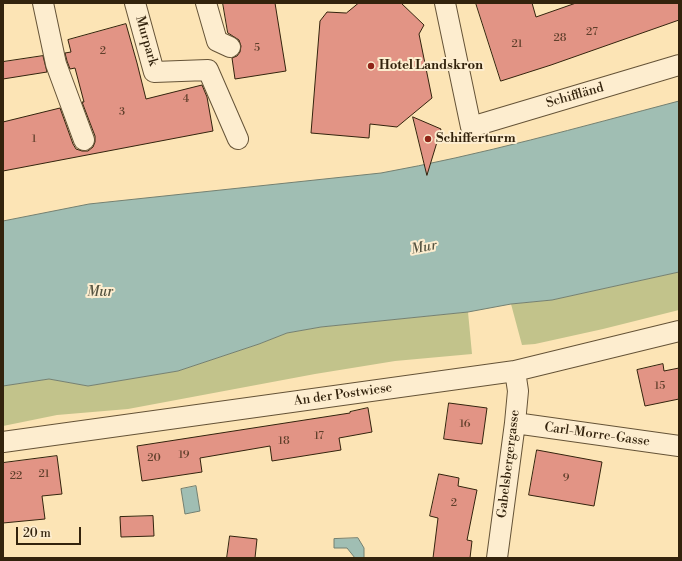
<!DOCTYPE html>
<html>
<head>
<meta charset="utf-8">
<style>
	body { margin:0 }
	#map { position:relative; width:682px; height:561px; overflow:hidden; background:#fce4b5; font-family:"Libre Bodoni",serif }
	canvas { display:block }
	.frame { position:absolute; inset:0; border:4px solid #33230d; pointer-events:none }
	.scale { position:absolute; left:16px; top:527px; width:65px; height:18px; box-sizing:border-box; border:2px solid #33230d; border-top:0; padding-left:5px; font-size:12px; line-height:14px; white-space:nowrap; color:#33230d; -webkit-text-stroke:3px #fdedcf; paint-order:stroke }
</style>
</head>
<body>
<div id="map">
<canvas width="682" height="561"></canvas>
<div class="frame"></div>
<div class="scale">20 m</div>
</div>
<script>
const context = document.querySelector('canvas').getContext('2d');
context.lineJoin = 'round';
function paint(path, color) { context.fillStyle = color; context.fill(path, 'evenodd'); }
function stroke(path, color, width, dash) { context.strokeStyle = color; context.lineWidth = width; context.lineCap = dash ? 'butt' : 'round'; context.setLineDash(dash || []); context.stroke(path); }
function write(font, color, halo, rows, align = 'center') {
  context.font = font + ' "Libre Bodoni",serif'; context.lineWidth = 4; context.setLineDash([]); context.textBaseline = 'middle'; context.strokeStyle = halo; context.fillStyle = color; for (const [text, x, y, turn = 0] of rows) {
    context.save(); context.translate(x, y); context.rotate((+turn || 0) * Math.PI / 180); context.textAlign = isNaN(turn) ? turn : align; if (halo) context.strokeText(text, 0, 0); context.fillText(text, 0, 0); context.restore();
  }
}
const green = new Path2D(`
	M679 272V310L603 329 535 344 522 345 511 304 552 300Z
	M468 312 472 354 395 361 315 374 128 409 57 415 3 426V386L49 379 88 386 178 371 259 344 287 333 321 327Z`);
const water = new Path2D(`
	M679 101V272L552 300 511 304 468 312 321 327 287 333 259 344 178 371 88 386 49 379 3 386V221L89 204 381 173C481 155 580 127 679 101Z
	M196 486 200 511 185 514 181 489Z
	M358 538 364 548V558H355L347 548H334V539Z`);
const building = new Path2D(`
	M223 3H275L286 71 235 79 232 58 237 56 240 52 241 46 239 40 228 33Z
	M359 3H401L424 25 419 34 432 98 397 127 370 124 369 138 311 133 320 21 327 12 346 13Z
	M476 3H532L536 17 576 3H679V20L551 65 501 81Z
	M126 24 137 63 146 99 202 85 207 97 213 131 3 171V122L60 108 73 144 76 149 82 151H88L93 147 95 142V136L82 102H84L75 68 70 69 67 61 65 53 71 52 68 40Z
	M43 56 47 72 3 79V62Z
	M413 117 441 129 427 175Z
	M663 364 664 371 679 368V399L645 406 637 370Z
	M449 403 487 408 482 444 444 439Z
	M368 408 372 432 339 438 341 450 272 461 270 446 200 458 202 472 142 481 137 446 350 413V412Z
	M537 450 602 462 594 506 529 495Z
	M57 456 62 494 42 496 45 519 3 523V463Z
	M439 474 459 478 458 486 477 490 467 540 472 541 470 558H433L438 518 430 516Z
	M153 516 154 536 121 537 120 517Z
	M230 536 257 539 255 558H227Z`);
const minor = new Path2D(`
	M43 3 56 64 84 140
	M135 3 154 72 208 70 238 139
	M206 3 217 41 230 47
	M445 3 471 127 679 65
	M515 423 679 446
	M3 442 515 371 679 331
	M497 558 515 423 518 391 515 371`);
const markers = [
	[371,66,4,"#8f2418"],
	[428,139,4,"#8f2418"]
];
const numberNames = [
	["27",592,32],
	["28",560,38],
	["21",517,44],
	["5",257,48],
	["2",103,51],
	["4",186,99],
	["3",122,112],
	["1",34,139],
	["15",660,386],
	["16",465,424],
	["17",319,436],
	["18",284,441],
	["19",184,455],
	["20",154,458],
	["21",44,474],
	["22",16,476],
	["9",566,478],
	["2",454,503]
];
const streetNames = [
	["Murpark",146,41,74],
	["Schiffländ",575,96,-16],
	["An der Postwiese",343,395,-8],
	["Carl-Morre-Gasse",597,435,8],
	["Gabelsbergergasse",509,464,-83]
];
const poiNames = [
	["Hotel Landskron",379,66],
	["Schifferturm",436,139]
];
const waterNames = [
	["Mur",424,248,-11],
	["Mur",100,293]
];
paint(green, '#c2c38b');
paint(water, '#a0beb3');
stroke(water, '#748071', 1);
paint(building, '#e29485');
stroke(building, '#33230d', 1);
stroke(minor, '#655337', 22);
stroke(minor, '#fdedcf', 20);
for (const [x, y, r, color] of markers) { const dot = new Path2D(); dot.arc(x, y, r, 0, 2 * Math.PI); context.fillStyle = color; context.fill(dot); stroke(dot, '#fdedcf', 1.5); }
write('11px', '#5f3f2b', null, numberNames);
write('13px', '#33230d', '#fdedcf', streetNames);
write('bold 13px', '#33230d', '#fdedcf', poiNames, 'left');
write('italic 14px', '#54523f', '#fdedcf', waterNames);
</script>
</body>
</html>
